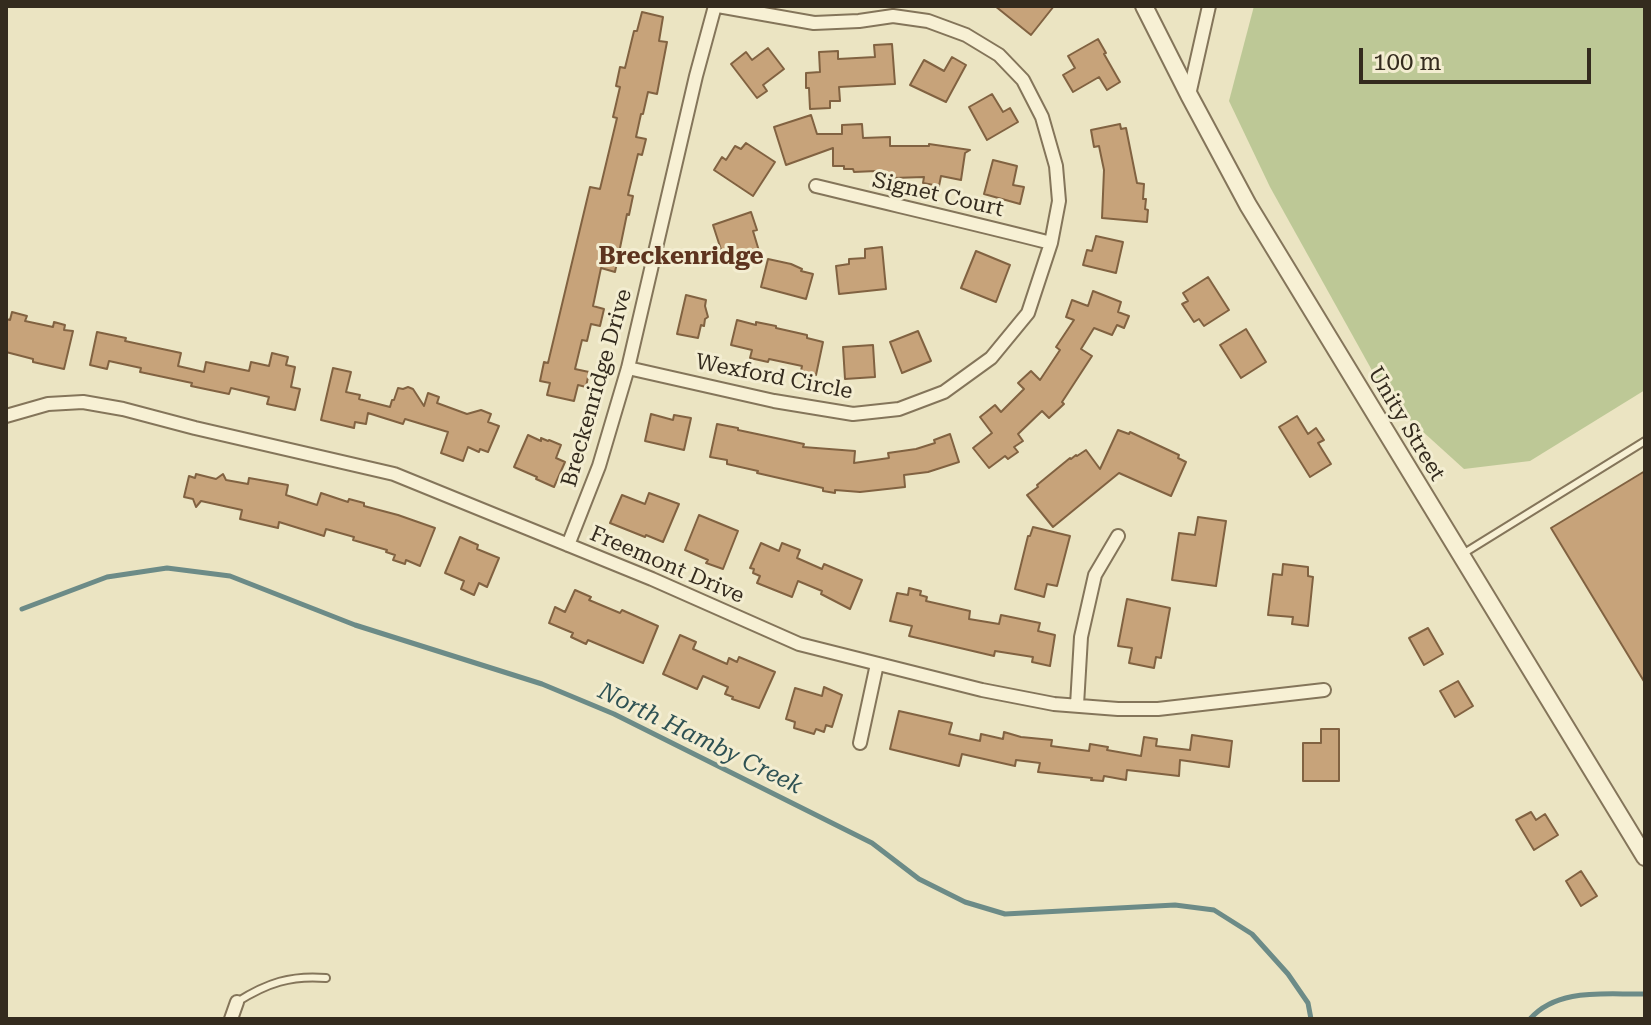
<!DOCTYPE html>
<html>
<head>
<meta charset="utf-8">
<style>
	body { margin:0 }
	#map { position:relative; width:1651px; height:1025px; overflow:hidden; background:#ebe4c2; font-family:"Roboto Serif",serif }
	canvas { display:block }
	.frame { position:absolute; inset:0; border:8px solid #342b1e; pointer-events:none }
	.scale { position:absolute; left:1359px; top:48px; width:232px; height:36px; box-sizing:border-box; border:4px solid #342b1e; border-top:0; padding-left:10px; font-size:24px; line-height:28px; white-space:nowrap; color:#342b1e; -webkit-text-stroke:6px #f3edd1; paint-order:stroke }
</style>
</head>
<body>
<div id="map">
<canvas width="1651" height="1025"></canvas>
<div class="frame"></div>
<div class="scale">100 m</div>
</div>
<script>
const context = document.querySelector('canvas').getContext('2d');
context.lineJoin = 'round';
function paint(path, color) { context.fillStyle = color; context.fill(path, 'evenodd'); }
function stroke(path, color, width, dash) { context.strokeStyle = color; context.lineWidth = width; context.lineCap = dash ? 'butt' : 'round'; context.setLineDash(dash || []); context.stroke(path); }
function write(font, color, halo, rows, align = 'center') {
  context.font = font + ' "Roboto Serif",serif'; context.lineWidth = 6; context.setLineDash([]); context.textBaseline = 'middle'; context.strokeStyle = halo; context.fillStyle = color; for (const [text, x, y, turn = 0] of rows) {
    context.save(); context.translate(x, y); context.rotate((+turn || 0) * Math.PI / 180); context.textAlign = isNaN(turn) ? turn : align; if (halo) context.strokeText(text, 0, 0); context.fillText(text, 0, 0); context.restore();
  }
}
const green = new Path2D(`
	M1254 6H1645V390L1530 461 1464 469 1389 401 1270 187 1229 101Z`);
const stream = new Path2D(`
	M22 609 107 577 167 568 230 576 355 625 542 684 614 714 872 843 919 879 965 902 1005 914 1175 905 1214 910 1252 934 1288 974 1308 1003 1311 1019
	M1530 1019C1558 987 1606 995 1645 994`);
const building = new Path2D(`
	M995 6H1054L1031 35Z
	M642 12 663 17 659 41 667 42 657 94 648 92 643 114H641L636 137 646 139 642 155 638 154 628 195 633 196 629 215 627 214 615 272 601 268 593 306 604 309 600 326 591 324 587 341 582 340 575 369 589 372 586 387 578 385 574 401 547 395 550 383 540 381 544 362 548 363 590 187 600 189 617 118 613 117 620 87 616 86 620 67 625 68 634 31H637Z
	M1098 39 1106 53 1104 54 1120 82 1107 90 1099 77 1073 92 1063 75 1075 68 1068 56Z
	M892 44 895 84 839 87 840 101H830V108L810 109 809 88H806V73L820 72 819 52 838 51V59L875 57 874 45Z
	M768 48 784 69 763 85 767 91 757 98 731 64 746 52 752 60Z
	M952 57 966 65 946 102 910 85 924 60 944 71Z
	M992 94 1003 112 1010 108 1018 122 987 140 969 107Z
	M811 115 817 134H842V125L862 124 863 138 890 137V146H929V144L970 150 965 153 961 180 941 176 939 186 923 183 924 177 893 178V183L876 184V171L854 172 853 169H844V166H833V148L786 165 774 127Z
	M1120 124 1121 129 1126 128 1137 183 1144 184 1143 199H1146L1145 209 1148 210 1147 222 1102 218 1104 170 1099 146 1094 147 1091 130Z
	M746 143 775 162 753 196 714 170 722 157 726 160 735 146 741 149Z
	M993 160 1017 166 1013 185 1024 187 1020 204 984 194Z
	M751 212 757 230 753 231 759 251 725 262 713 225Z
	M1096 236 1123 242 1116 273 1083 265 1087 250 1092 251Z
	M882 247 886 289 839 294 836 266 849 264V259L865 258V249Z
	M976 251 1010 265 996 302 961 288Z
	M768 259 791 264 802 269 801 271 813 274 806 299 761 287Z
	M1208 277 1229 310 1204 326 1199 319 1194 322 1182 304 1188 301 1183 293Z
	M1093 291 1121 302 1118 312 1129 316 1124 328 1117 325 1112 335 1094 328 1081 349 1092 356 1062 402 1064 404 1049 418 1042 411 1018 434 1023 441 1014 447 1018 452 1008 459 1005 456 989 468 973 448 992 433 980 417 995 405 1001 412 1024 389 1018 383 1031 371 1040 380 1060 350 1056 347 1074 320 1066 317 1072 300 1088 306Z
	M686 295 706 300 705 306 708 317 705 319 704 326 701 325 698 338 677 334Z
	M12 312 27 316 25 321 53 327 54 322 65 325 64 330 73 331 64 369 33 362V359L6 352V319L10 320Z
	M737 320 756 325V322L776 326V328L807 335V338L823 342 816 375 801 371 802 366 769 359 768 362 750 358 752 350 731 345Z
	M1246 329 1266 362 1241 378 1220 345Z
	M918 331 931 361 902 373 890 342Z
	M97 332 126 338 125 341 181 353 178 366 204 372 206 362 249 371 251 362 269 366 272 353 288 357 286 365 295 367 291 387 300 389 295 410 267 404 269 397 231 388 229 394 191 386 192 383 140 372 141 368 109 361 107 369 90 365Z
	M873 345 875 377 845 379 843 347Z
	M333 368 351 372 346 392 360 395 359 399 390 407 392 400H394L398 388 403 389 408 387 413 389 424 406 428 393 439 397 437 403 467 414 481 410 491 414 488 422 499 426 488 452 480 449 479 452 468 447 463 461 441 453 448 432 405 419 403 424 368 413 366 424 355 422 354 428 321 420Z
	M651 414 673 420 674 415 691 418 684 450 645 441Z
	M1297 416 1308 434 1316 428 1324 440 1318 443 1331 464 1310 477 1279 427Z
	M717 424 738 428V430L804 444 803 447 855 451 854 463 889 458 888 453 916 449 935 443 934 440 950 434 959 462 928 472 904 475 905 487 860 492 835 490V493L823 491V488L757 473 758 471 727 464V460L710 457Z
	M1118 430 1129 434 1130 432 1179 455 1178 458 1186 462 1171 496 1119 473 1053 527 1027 495 1038 487 1037 485 1070 458 1071 459 1076 455 1077 456 1086 450 1100 469Z
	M528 435 541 441V438L548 441 549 440 561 445 556 458 565 462 554 487 536 479 537 477 514 467Z
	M1645 471V683L1551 528Z
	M196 474 216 479 223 474 226 480 248 484 249 478 288 485 286 495 317 505 321 493 348 502 349 499 364 503V506L398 515 435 528 420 566 406 560 405 564 393 560 395 555 386 552 387 550 353 540 354 537 326 529 324 536 279 522 278 528 240 519 242 510 201 501 196 507 193 499 184 497 189 476 195 478Z
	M649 493 679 504 663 542 646 535 645 537 610 523 622 495 645 504Z
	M699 515 738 531 723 569 706 563 708 560 685 550Z
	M1198 517 1226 521 1216 586 1172 580 1179 533 1195 535Z
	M1033 527 1070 536 1057 586 1047 584 1044 597 1015 589 1028 536H1030Z
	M460 537 478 545 477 549 499 558 487 587 479 583 474 595 461 589 464 581 445 573Z
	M761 543 779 551 782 543 800 550 797 558 822 569 824 564 862 580 850 609 821 594 822 591 798 581 792 597 757 583 760 576 753 573 754 569 750 568Z
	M1283 564 1308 567V576L1313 577 1308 626 1292 624 1293 617 1268 615 1273 574 1282 575Z
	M909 588 921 591 920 595 927 597 926 601 970 611 969 619 999 624 1001 615 1040 623 1038 631 1055 635 1050 666 1032 662 1033 657 995 651 994 656 909 636 912 626 890 621 897 593 908 595Z
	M575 590 591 597 589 600 620 613 622 610 658 626 643 663 588 640 586 644 571 637 573 633 549 623 555 607 565 612Z
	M1127 599 1170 608 1161 658 1156 657 1154 668 1129 663 1132 648 1118 646Z
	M1428 628 1443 654 1424 665 1409 638Z
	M680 635 696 642 693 649 727 664 729 658 737 662 739 657 775 672 759 708 732 699 733 697 725 694 728 687 703 676 697 689 663 674Z
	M1458 681 1473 706 1455 717 1440 691Z
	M824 687 842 695 832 727 826 725 824 732 816 729 814 734 794 728 795 722 786 719 795 688 822 696Z
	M899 711 952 723 949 734 980 741 981 734 1003 739 1004 732 1021 737 1052 740 1051 746 1089 751 1090 744 1108 747 1107 750 1141 756 1144 737 1157 739 1156 746 1190 750 1192 735 1232 741 1229 767 1180 760 1179 776 1127 770 1126 780 1104 776 1103 781 1091 780 1092 778 1038 772 1040 763 1016 760 1015 766 962 754 959 766 890 749Z
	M1321 729H1339V781H1303V743H1321Z
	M1531 812 1536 820 1545 814 1558 835 1534 850 1516 820Z
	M1581 871 1597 896 1581 906 1566 881Z`);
const service = new Path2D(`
	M1461 555 1645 441
	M237 1002C267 983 291 975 326 978`);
const minor = new Path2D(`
	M1189 95 1209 6
	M816 186C894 205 973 223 1051 243
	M628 368 774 401 853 414 899 409 944 392 991 358 1028 313 1051 243 1059 201 1056 166 1042 117 1023 80 999 55 966 35 928 21 893 16 859 21 814 23 718 6
	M6 416 48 404 83 402 123 409 195 428 394 474 652 579 799 644 982 690 1054 704 1118 709H1158L1324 690
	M568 545 599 466 628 368 696 76 715 6
	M1077 705 1081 637 1095 575 1118 536
	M860 743 877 664
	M231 1019 237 1002`);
const tertiary = new Path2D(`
	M1144 6 1189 95 1248 205 1645 857`);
const streetNames = [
	["Signet Court",938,195,13],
	["Wexford Circle",774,377,11],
	["Breckenridge Drive",597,388,-74],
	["Unity Street",1406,424,59],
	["Freemont Drive",667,565,23]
];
const neighbourhoodNames = [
	["Breckenridge",681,257]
];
const waterNames = [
	["North Hamby Creek",700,739,26]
];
paint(green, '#bdc896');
stroke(stream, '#6c8b87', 5);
paint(building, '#c7a37a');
stroke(building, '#816241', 2);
stroke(service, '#84755a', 10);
stroke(minor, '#84755a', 16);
stroke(tertiary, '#84755a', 20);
stroke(service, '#f7f0d4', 6);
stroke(minor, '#f7f0d4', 12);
stroke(tertiary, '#f7f0d4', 16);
write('22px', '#342b1e', '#f3edd1', streetNames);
write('bold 24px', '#5e341f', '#f3edd1', neighbourhoodNames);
write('italic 24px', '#2e5153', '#f3edd1', waterNames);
</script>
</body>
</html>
